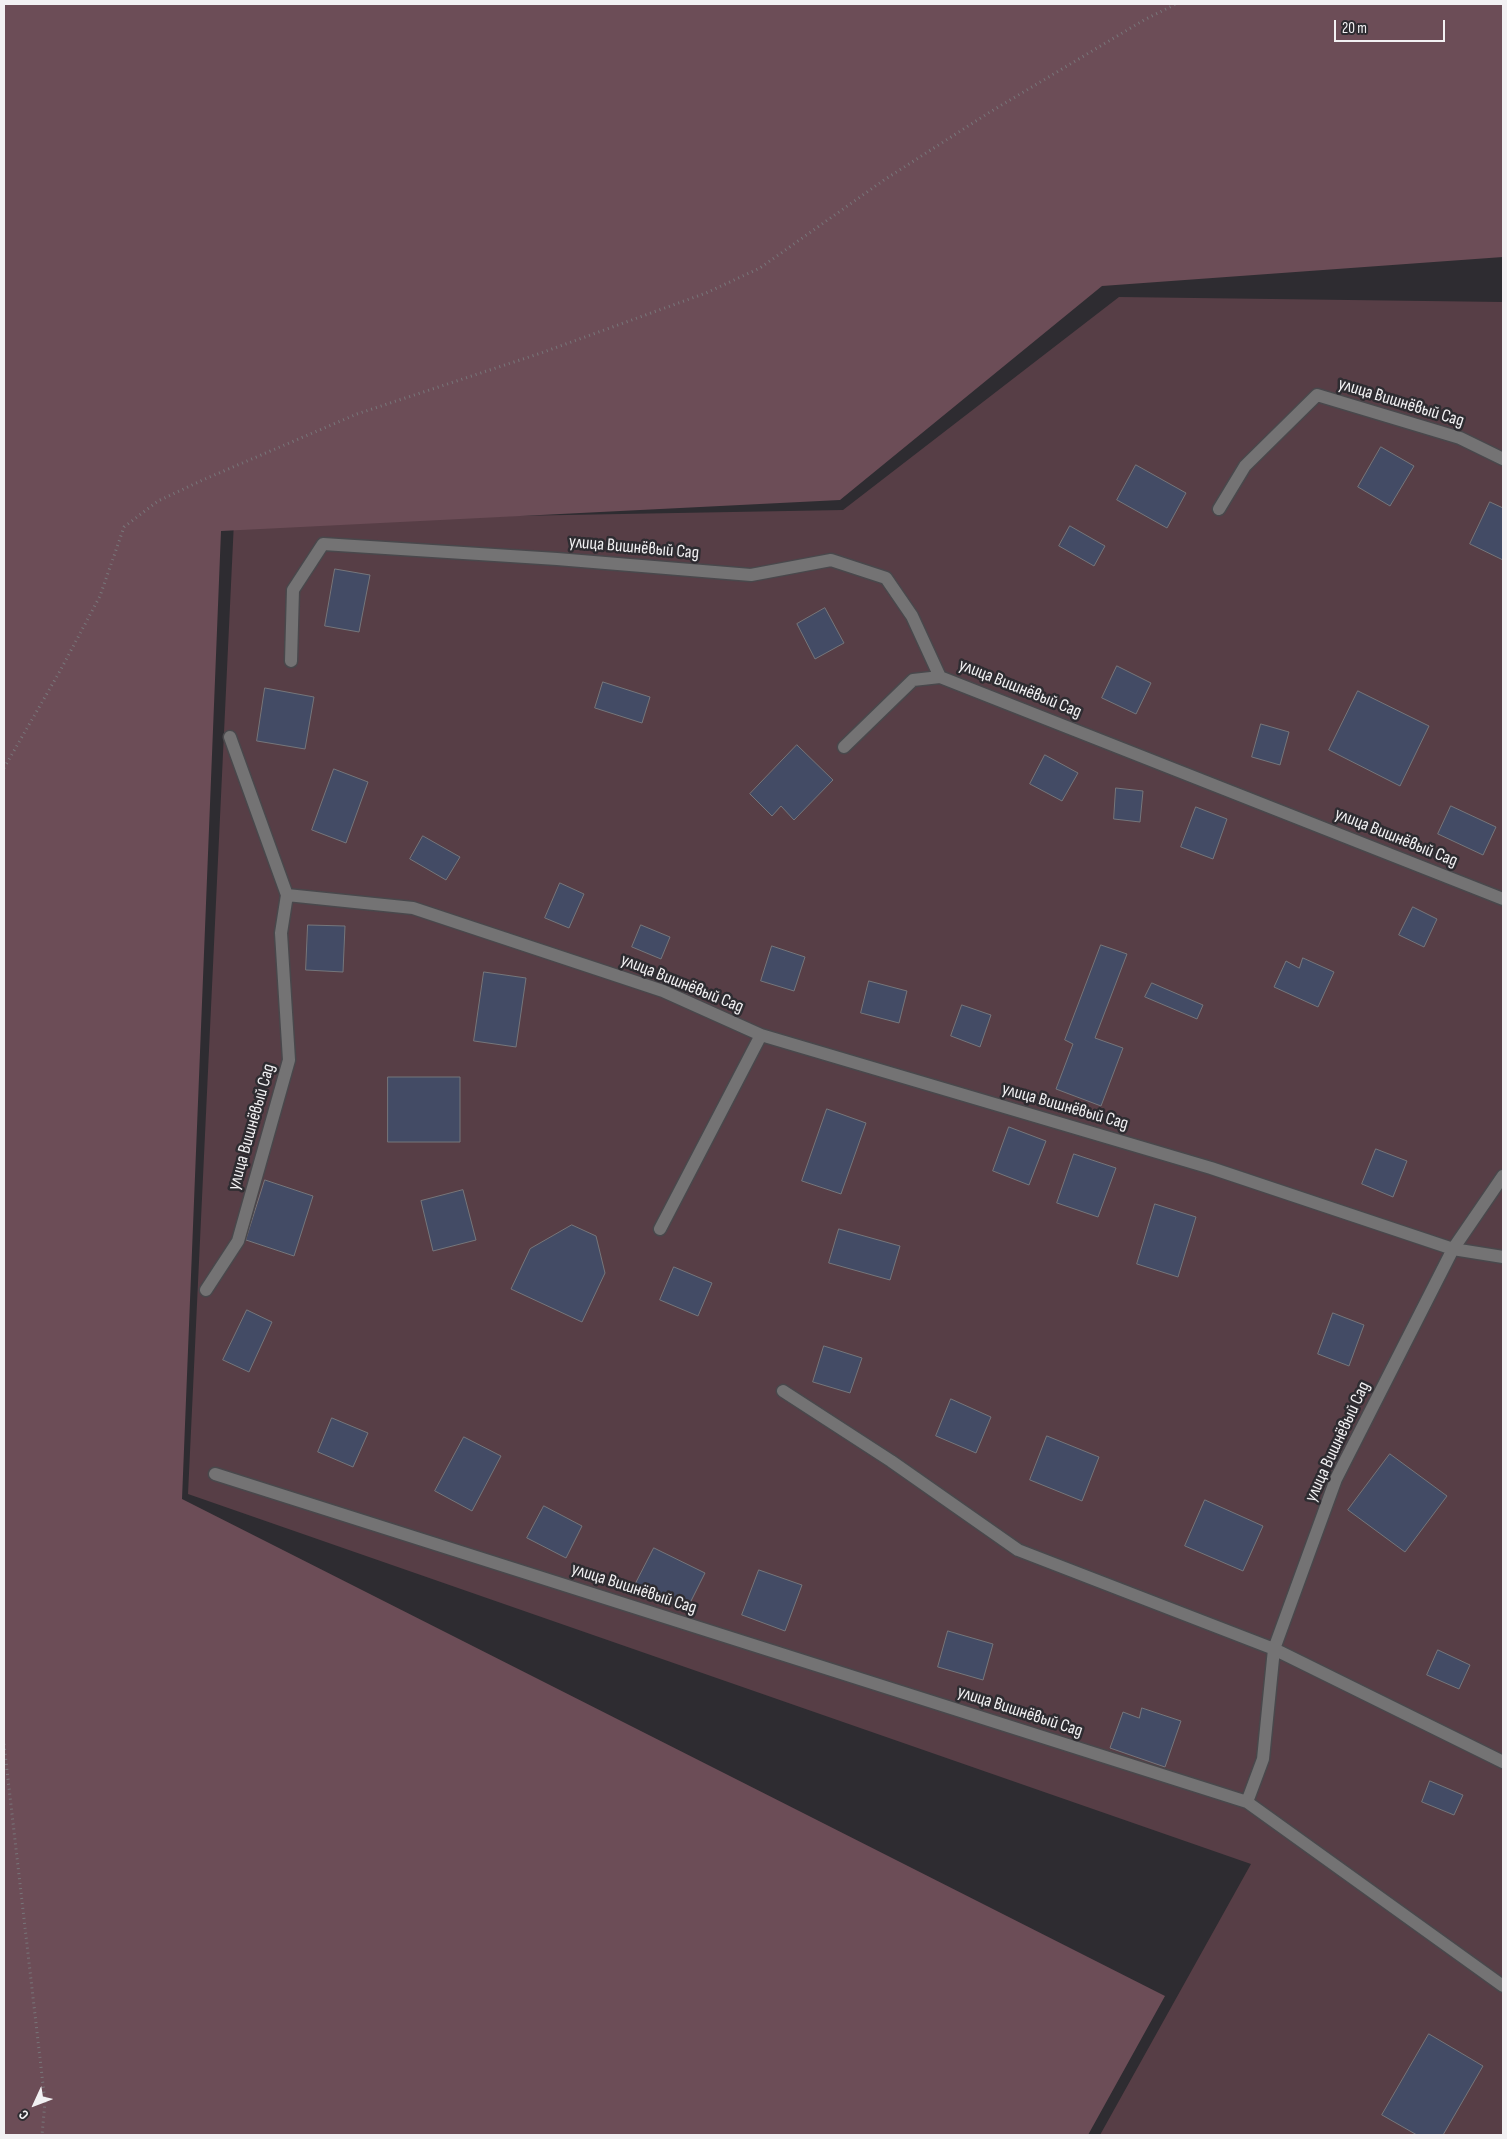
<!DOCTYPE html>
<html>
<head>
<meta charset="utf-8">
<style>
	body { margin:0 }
	#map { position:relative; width:1507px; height:2139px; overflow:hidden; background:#2e2c31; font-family:"Sofia Sans Condensed",sans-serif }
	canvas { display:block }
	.frame { position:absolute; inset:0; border:5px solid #f2f1f3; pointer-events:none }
	.north { position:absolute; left:10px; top:2079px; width:50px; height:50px; -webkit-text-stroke:4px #2e2c31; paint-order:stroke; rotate:227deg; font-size:14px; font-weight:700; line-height:20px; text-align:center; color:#f2f1f3 }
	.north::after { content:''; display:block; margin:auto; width:18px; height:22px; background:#f2f1f3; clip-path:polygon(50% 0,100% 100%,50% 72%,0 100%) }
	.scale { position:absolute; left:1334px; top:20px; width:111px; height:22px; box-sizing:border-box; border:2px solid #f2f1f3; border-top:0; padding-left:6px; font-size:15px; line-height:18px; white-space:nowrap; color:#f2f1f3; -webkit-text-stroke:4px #2e2c31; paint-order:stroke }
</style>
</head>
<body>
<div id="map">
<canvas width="1507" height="2139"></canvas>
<div class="frame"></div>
<div class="north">С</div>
<div class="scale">20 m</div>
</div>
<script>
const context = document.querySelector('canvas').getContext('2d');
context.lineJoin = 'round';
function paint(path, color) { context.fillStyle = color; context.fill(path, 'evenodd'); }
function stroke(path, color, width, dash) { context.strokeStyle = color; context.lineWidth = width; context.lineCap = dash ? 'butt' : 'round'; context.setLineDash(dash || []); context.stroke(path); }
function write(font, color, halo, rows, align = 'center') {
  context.font = font + ' "Sofia Sans Condensed",sans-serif'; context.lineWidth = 5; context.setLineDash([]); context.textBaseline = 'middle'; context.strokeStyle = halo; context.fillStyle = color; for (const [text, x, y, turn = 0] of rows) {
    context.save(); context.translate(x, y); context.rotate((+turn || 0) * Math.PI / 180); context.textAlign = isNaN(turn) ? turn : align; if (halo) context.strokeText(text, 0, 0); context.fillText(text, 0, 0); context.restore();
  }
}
const green = new Path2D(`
	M1119 297 1503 302V2135H1100L1251 1864 188 1494 234 521 843 510Z`);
const forest = new Path2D(`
	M4 4H1503V257L1102 286 840 500 221 531 182 1499 1165 1996 1088 2135H4Z`);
const building = new Path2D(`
	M1381 447 1414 466 1390 506 1358 487Z
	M1136 465 1186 493 1167 528 1117 500Z
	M1490 502 1503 508V560L1470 544Z
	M1070 526 1105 546 1094 566 1059 546Z
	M335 569 370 575 359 632 325 626Z
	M825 608 844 643 815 659 797 624Z
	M1117 666 1151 683 1136 714 1102 698Z
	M603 682 650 697 642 723 595 708Z
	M265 688 314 697 305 749 257 741Z
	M1358 691 1429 726 1400 786 1329 750Z
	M1261 724 1289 732 1280 765 1252 757Z
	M797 745 833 780 794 820 781 806 772 816 750 794Z
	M1045 755 1078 773 1062 801 1030 784Z
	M334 769 368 782 346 843 312 830Z
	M1116 788 1143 791 1140 822 1114 819Z
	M1451 806 1496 827 1483 855 1438 834Z
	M1196 807 1227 819 1213 859 1181 847Z
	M423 836 460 857 446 880 410 859Z
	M560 883 584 894 569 928 545 918Z
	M1413 907 1437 919 1424 947 1399 935Z
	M308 925 345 926 343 972 306 970Z
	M641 925 670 937 661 959 632 947Z
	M1101 945 1127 954 1095 1038 1123 1048 1101 1106 1056 1089 1073 1044 1065 1040Z
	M772 946 805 957 794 991 761 981Z
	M1303 958 1334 972 1318 1007 1274 987 1286 961 1299 968Z
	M484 972 526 978 516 1047 474 1041Z
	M869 981 907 991 899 1023 861 1013Z
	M1152 983 1203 1005 1197 1019 1145 997Z
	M962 1005 991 1015 980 1047 951 1036Z
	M388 1077H460V1142H388Z
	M827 1109 866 1123 841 1194 802 1181Z
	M1009 1127 1046 1141 1029 1185 993 1171Z
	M1376 1149 1407 1161 1393 1197 1362 1184Z
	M1074 1154 1116 1168 1098 1217 1057 1203Z
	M265 1180 313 1196 294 1256 246 1240Z
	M463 1190 476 1240 433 1251 421 1201Z
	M1155 1204 1196 1217 1178 1277 1137 1264Z
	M572 1225 596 1236 605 1273 582 1322 511 1289 530 1249Z
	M839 1229 900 1246 890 1280 829 1263Z
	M674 1267 712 1283 698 1316 660 1300Z
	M247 1310 272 1322 249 1372 223 1360Z
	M1333 1313 1364 1325 1349 1366 1318 1354Z
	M824 1346 862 1358 850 1393 813 1382Z
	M951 1399 991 1417 976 1453 936 1436Z
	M332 1418 368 1433 353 1467 318 1452Z
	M1047 1436 1099 1457 1082 1501 1030 1480Z
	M464 1437 501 1456 472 1511 435 1491Z
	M1390 1454 1447 1496 1405 1552 1348 1510Z
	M1205 1500 1263 1526 1243 1571 1185 1546Z
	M544 1506 582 1526 566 1558 527 1538Z
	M654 1548 705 1573 686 1611 635 1585Z
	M759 1570 802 1585 785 1631 742 1615Z
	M948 1631 993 1644 983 1680 938 1667Z
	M1438 1650 1470 1665 1459 1689 1427 1675Z
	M1142 1708 1181 1721 1165 1767 1110 1748 1123 1712 1139 1718Z
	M1430 1781 1463 1795 1454 1815 1422 1802Z
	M1429 2034 1483 2066 1443 2135H1417L1382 2115Z`);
const path = new Path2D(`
	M4 768 60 671 100 596 124 527 158 501 205 479 357 414 541 353 706 293 760 268 884 180 990 112 1144 20 1176 4
	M4 1744 45 2102 42 2135`);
const minor = new Path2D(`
	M1219 509 1245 466 1317 395 1460 438 1503 459
	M291 661 293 590 323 544 557 559 751 575 831 560 886 578 912 616 940 677 1503 899
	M230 737 287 895
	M844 747 913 680 940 677
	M660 1229 761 1035
	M206 1290 238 1241 289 1060 281 933 287 895 413 908 663 991 761 1035 1211 1168 1453 1249 1503 1257
	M783 1391 891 1461 1018 1550 1274 1649 1503 1762
	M215 1474 1247 1802 1503 1986
	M1247 1802 1263 1759 1274 1649 1336 1479 1453 1249 1503 1176`);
const streetNames = [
	["улица Вишнёвый Сад",1401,403,17],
	["улица Вишнёвый Сад",634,548,5],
	["улица Вишнёвый Сад",1020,689,22],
	["улица Вишнёвый Сад",1396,838,22],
	["улица Вишнёвый Сад",682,984,22],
	["улица Вишнёвый Сад",1065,1107,16],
	["улица Вишнёвый Сад",252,1127,-74],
	["улица Вишнёвый Сад",1338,1442,-65],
	["улица Вишнёвый Сад",634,1589,18],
	["улица Вишнёвый Сад",1020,1712,18]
];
paint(green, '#573e46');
paint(forest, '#6c4d57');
paint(building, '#434b65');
stroke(building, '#75767b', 1);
stroke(minor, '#49484c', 15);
stroke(path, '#78767a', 3, [1, 4]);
stroke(minor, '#747374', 12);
write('18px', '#f2f1f3', '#2e2c31', streetNames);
</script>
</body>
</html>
